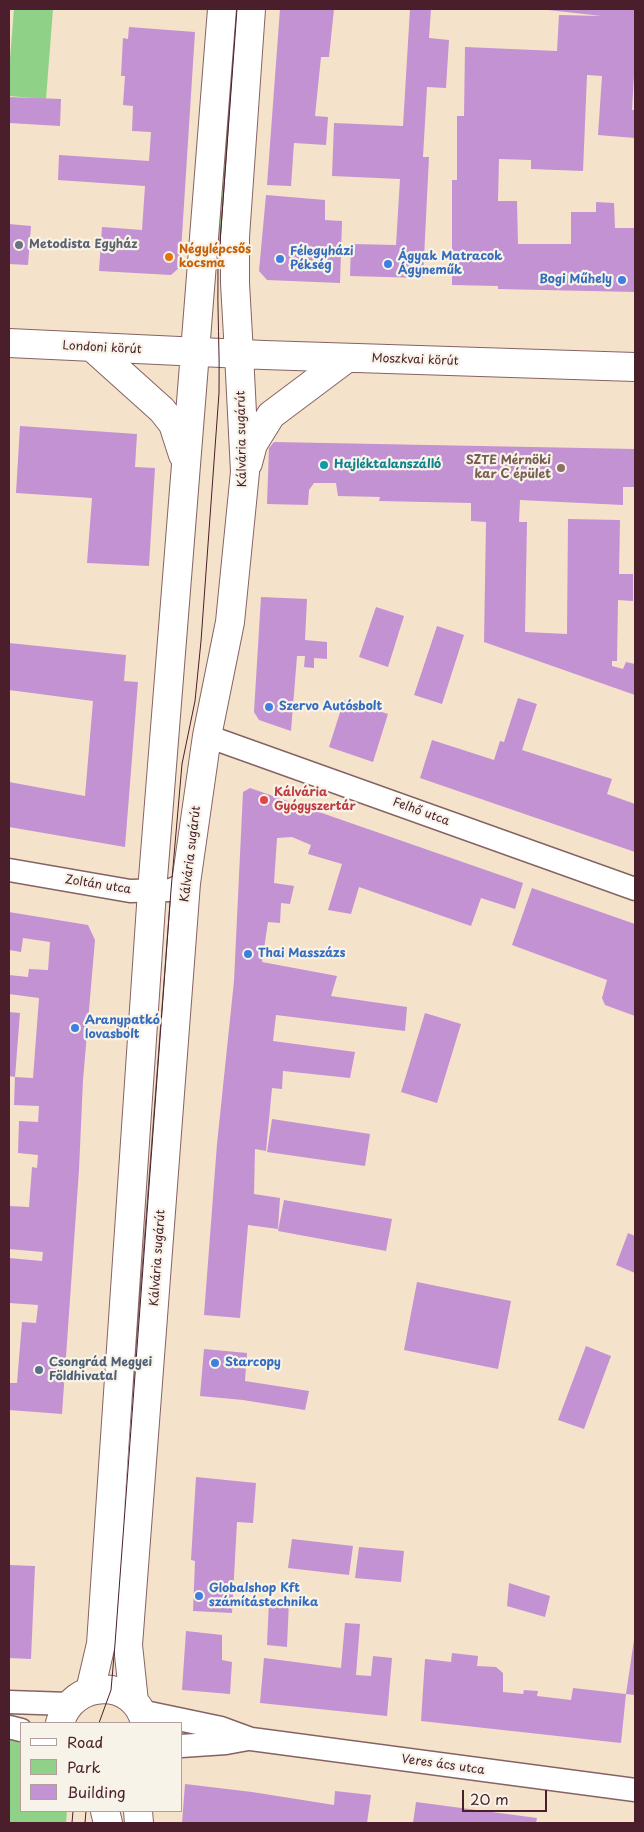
<!DOCTYPE html>
<html>
<head>
<meta charset="utf-8">
<style>
	body { margin:0 }
	#map { position:relative; width:644px; height:1832px; overflow:hidden; background:#f5e2cb; font-family:"Playpen Sans",sans-serif }
	canvas { display:block }
	.frame { position:absolute; inset:0; border:10px solid #4a1f2b; pointer-events:none }
	.legend { position:absolute; left:20px; top:1722px; width:162px; height:90px; box-sizing:border-box; background:#f7f3e8; border:1px solid #b29e9c; margin:0; padding:6px 9px; list-style:none; font-size:15px; color:#4a1f2b }
	.legend li { display:flex; align-items:center; gap:10px; height:25px }
	.legend b { width:25px; border:1px solid #b29e9c }
	.scale { position:absolute; left:462px; top:1790px; width:85px; height:22px; box-sizing:border-box; border:2px solid #4a1f2b; border-top:0; padding-left:6px; font-size:15px; line-height:18px; white-space:nowrap; color:#4a1f2b; -webkit-text-stroke:4px #f7f3e8; paint-order:stroke }
</style>
</head>
<body>
<div id="map">
<canvas width="644" height="1832"></canvas>
<div class="frame"></div>
<ul class="legend">
<li><b style="height:6px;background:#fff"></b>Road</li>
<li><b style="height:14px;background:#90d188"></b>Park</li>
<li><b style="height:14px;background:#c392d2"></b>Building</li>
</ul>
<div class="scale">20 m</div>
</div>
<script>
const context = document.querySelector('canvas').getContext('2d');
context.lineJoin = 'round';
function paint(path, color) { context.fillStyle = color; context.fill(path, 'evenodd'); }
function stroke(path, color, width, dash) { context.strokeStyle = color; context.lineWidth = width; context.lineCap = dash ? 'butt' : 'round'; context.setLineDash(dash || []); context.stroke(path); }
function write(font, color, halo, rows, align = 'center') {
  context.font = font + ' "Playpen Sans",sans-serif'; context.lineWidth = 4.5; context.setLineDash([]); context.textBaseline = 'middle'; context.strokeStyle = halo; context.fillStyle = color; for (const [text, x, y, turn = 0] of rows) {
    context.save(); context.translate(x, y); context.rotate((+turn || 0) * Math.PI / 180); context.textAlign = isNaN(turn) ? turn : align; if (halo) context.strokeText(text, 0, 0); context.fillText(text, 0, 0); context.restore();
  }
}
const green = new Path2D(`
	M14 9H53L46 99 9 96V71Z
	M231 9H243L224 264 212 263Z
	M9 1736 21 1743V1811H67L66 1823H9Z`);
const building = new Path2D(`
	M280 9H334L329 57H321L315 116 328 117 326 145 294 143 291 186 267 185Z
	M410 9H431L429 38 449 40 446 88 427 87 423 157H429L423 278 350 276 351 244 396 245 400 179 332 176 334 123 403 126Z
	M548 9H635V57L632 110H635V138L598 135 602 76 587 75 583 171 531 169V160L499 159 498 201H517L518 244H571V212H596V202L614 203 615 228H635V292L498 289V286L452 285V180H457V116H464L465 47 557 51 559 15 602 16 548 10Z
	M129 27 195 32 180 267 171 275 99 271 102 227 142 230 145 186 58 180 59 155 149 161 151 132 132 131 133 106 123 105 125 76H121L123 38 128 39Z
	M9 97 61 99 60 126 9 123Z
	M266 195 325 200V220L342 221 340 283 267 280 259 271Z
	M9 224 31 226 28 265 9 264Z
	M20 426 137 434 135 467 155 468 149 566 87 563 92 498 16 493Z
	M274 442 635 449V487H623V505L520 500 519 522H527L525 632 567 634 568 519 620 520 619 574H633V601L618 600 617 661H612V666L623 669 626 662 635 664V695L484 642 486 522 471 521V503L379 501 380 497 338 496 336 483H314L309 490 308 505 267 504 269 448Z
	M261 597 307 599 305 640 327 642V659L314 658V668L304 667 305 656H297L291 731 259 720 254 712Z
	M376 607 404 616 388 667 359 657Z
	M437 626 464 635 442 704 414 695Z
	M9 643 126 655 124 681 138 682 125 847 9 827V782L85 796 93 701 9 690Z
	M518 698 537 704 522 750 612 779 607 794 635 804V852L420 778 432 740 494 760 500 741 504 742Z
	M344 700 388 714 373 762 329 747Z
	M250 788 523 883 515 909 481 898 471 926 359 887 351 914 328 910 342 864 308 854 311 845 292 837 277 838 274 883 294 886 290 904 281 903 280 923 268 922 262 962 337 976 331 996 407 1007 405 1031 276 1015 273 1041 355 1052 350 1078 283 1071 282 1089 272 1088 266 1151 255 1149 254 1194 280 1198 278 1229 248 1225 240 1318 204 1315 217 1144 234 981 243 792Z
	M532 888 635 924V1016L605 1005 602 998 607 980 512 945Z
	M9 912 88 925 95 940 83 1080 79 1170 62 1414 9 1410V1383H17L22 1322 36 1323 38 1305 9 1303V1258L42 1261 43 1252 9 1249V1206L29 1207 32 1167 37 1168 38 1155 18 1153 19 1121 38 1122 39 1106 14 1105 15 1077 9 1076V1012L20 1013 15 1077 33 1078 39 998 9 994V975L28 977 29 969 48 970 50 942 23 938 21 952 9 950Z
	M425 1013 461 1024 437 1103 401 1092Z
	M272 1119 370 1134 365 1166 267 1152Z
	M284 1200 392 1219 386 1251 278 1231Z
	M628 1233 635 1236V1273L616 1265Z
	M417 1282 511 1301 498 1369 404 1350Z
	M586 1346 611 1356 584 1429 558 1420Z
	M204 1349 247 1353 245 1381 309 1391 305 1410 243 1400 200 1396Z
	M196 1477 256 1483 253 1523 237 1522 232 1613 193 1611 195 1561 191 1560Z
	M292 1539 353 1546 349 1575 288 1568Z
	M359 1547 404 1551 401 1582 355 1578Z
	M9 1565 35 1566 31 1659 9 1658Z
	M509 1583 550 1596 545 1617 507 1606Z
	M269 1600 289 1601 287 1647 267 1645Z
	M345 1623 360 1624 356 1675 371 1676 373 1656 392 1658 387 1716 260 1703 264 1658 341 1668Z
	M186 1631 222 1635V1660L232 1662 230 1694 182 1690Z
	M634 1640H635V1695L626 1694Z
	M452 1653 478 1656 477 1666 496 1667 503 1673V1692L523 1694 524 1690 538 1691 537 1696 571 1700 573 1688 626 1694 621 1743 421 1721 425 1659 451 1662Z
	M185 1784 252 1792 334 1805 335 1791 371 1795 367 1823H182Z
	M416 1802 537 1818 536 1823H413Z`);
const street = new Path2D(`
	M207 736 635 889
	M9 870 130 891 171 890 186 883
	M9 1702 69 1704
	M140 1711 221 1728 251 1739 635 1790
	M9 1727 21 1730
	M181 1746 226 1743 248 1739`);
const secondary = new Path2D(`
	M195 352 222 9
	M239 354 235 283V237L251 9`);
const primary = new Path2D(`
	M9 343 264 355 635 367
	M93 348 162 410 173 424 183 455
	M248 463 253 444 271 415 347 358
	M90 1691 101 1644 152 891 195 352
	M134 1702 128 1645 186 883 207 736 230 622 245 472 239 354
	M60 1723C72 1679 135 1677 145 1723
	M105 1811 108 1823
	M138 1811 139 1823`);
const tram = new Path2D(`
	M99 1723 111 1690 115 1644 171 890 182 764 195 701 201 641 219 393C220 352 217 311 218 270L237 9
	M72 1823 73 1811
	M85 1823 86 1811`);
const markers = [
	[19,245,5,"#6b7280"],
	[169,257,5,"#e8710a"],
	[280,259,5,"#3f7fe0"],
	[388,264,5,"#3f7fe0"],
	[622,280,5,"#3f7fe0"],
	[324,465,5,"#0f9aa8"],
	[561,468,5,"#8d6e63"],
	[269,707,5,"#3f7fe0"],
	[264,800,5,"#e0444e"],
	[248,954,5,"#3f7fe0"],
	[75,1028,5,"#3f7fe0"],
	[215,1363,5,"#3f7fe0"],
	[39,1370,5,"#5c6f8a"],
	[199,1596,5,"#3f7fe0"]
];
const worshipNames = [
	["Metodista Egyház",29,245]
];
const foodNames = [
	["Négylépcsős",179,250],
	["kocsma",179,264]
];
const shopNames = [
	["Félegyházi",290,252],
	["Pékség",290,266],
	["Ágyak Matracok",398,257],
	["Ágyneműk",398,271],
	["Bogi Műhely",612,280,"right"],
	["Szervo Autósbolt",279,707],
	["Thai Masszázs",258,954],
	["Aranypatkó",85,1021],
	["lovasbolt",85,1035],
	["Starcopy",225,1363],
	["Globalshop Kft",209,1589],
	["számítástechnika",209,1603]
];
const streetNames = [
	["Londoni körút",102,348,3],
	["Moszkvai körút",415,360,2],
	["Kálvária sugárút",242,439,-91],
	["Felhő utca",421,812,20],
	["Kálvária sugárút",191,854,-83],
	["Zoltán utca",98,885,9],
	["Kálvária sugárút",158,1258,-86],
	["Veres ács utca",443,1765,8]
];
const educationNames = [
	["SZTE Mérnöki",551,461],
	["kar C épület",551,475]
];
const cultureNames = [
	["Hajléktalanszálló",334,465]
];
const healthNames = [
	["Kálvária",274,793],
	["Gyógyszertár",274,807]
];
const serviceNames = [
	["Csongrád Megyei",49,1363],
	["Földhivatal",49,1377]
];
paint(green, '#90d188');
paint(building, '#c392d2');
stroke(street, '#866363', 25);
stroke(secondary, '#866363', 30);
stroke(primary, '#866363', 30);
stroke(street, '#fff', 22);
stroke(secondary, '#fff', 28);
stroke(primary, '#fff', 28);
stroke(tram, '#4a1f2b', 1);
for (const [x, y, r, color] of markers) { const dot = new Path2D(); dot.arc(x, y, r, 0, 2 * Math.PI); context.fillStyle = color; context.fill(dot); stroke(dot, '#f7f3e8', 2); }
write('bold 12px', '#5b616d', '#f7f3e8', worshipNames, 'left');
write('bold 12px', '#c56008', '#f7f3e8', foodNames, 'left');
write('bold 12px', '#366cbe', '#f7f3e8', shopNames, 'left');
write('12px', '#4a1f2b', '#f7f3e8', streetNames);
write('bold 12px', '#785e54', '#f7f3e8', educationNames, 'right');
write('bold 12px', '#0d838f', '#f7f3e8', cultureNames, 'left');
write('bold 12px', '#be3a42', '#f7f3e8', healthNames, 'left');
write('bold 12px', '#4e5e75', '#f7f3e8', serviceNames, 'left');
</script>
</body>
</html>
